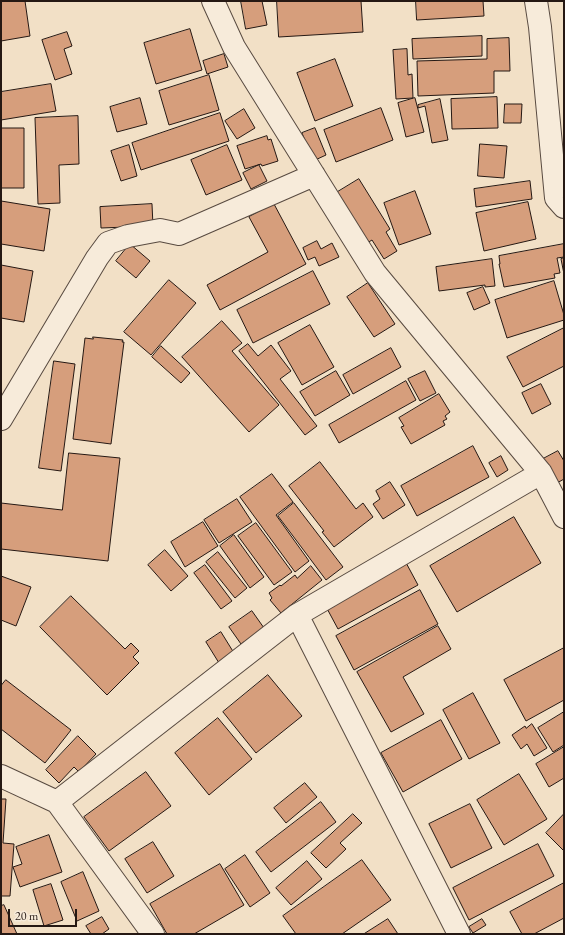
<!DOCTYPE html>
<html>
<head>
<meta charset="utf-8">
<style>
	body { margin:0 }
	#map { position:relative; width:565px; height:935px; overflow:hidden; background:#f2e0c6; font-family:"EB Garamond",serif }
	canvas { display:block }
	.frame { position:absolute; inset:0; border:2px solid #251813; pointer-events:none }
	.scale { position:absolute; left:8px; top:909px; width:69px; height:18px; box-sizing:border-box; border:2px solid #251813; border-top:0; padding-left:5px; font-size:12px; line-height:14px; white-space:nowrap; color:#251813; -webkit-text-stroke:3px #f7ebda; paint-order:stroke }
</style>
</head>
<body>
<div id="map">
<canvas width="565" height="935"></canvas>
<div class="frame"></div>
<div class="scale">20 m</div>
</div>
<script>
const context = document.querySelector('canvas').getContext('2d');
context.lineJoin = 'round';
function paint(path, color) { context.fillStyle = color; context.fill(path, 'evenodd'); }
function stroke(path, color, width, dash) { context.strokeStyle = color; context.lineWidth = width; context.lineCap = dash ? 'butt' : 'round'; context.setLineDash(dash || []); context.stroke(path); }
const building = new Path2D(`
	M1 1H25L30 36 1 41Z
	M241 1H262L267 25 246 29Z
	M277 1H361L363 32 279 37Z
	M416 1H483L484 16 417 20Z
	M190 29 202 70 156 84 144 43Z
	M67 32 72 46 64 49 72 74 55 80 42 40Z
	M482 36V56L413 59 412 39Z
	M509 38 510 71H494V93L418 96 417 61 487 59V39Z
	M407 49 408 75 412 74 413 98 396 99 393 50Z
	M224 54 228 67 207 74 203 61Z
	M335 59 353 106 315 121 297 73Z
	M209 75 219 110 169 125 159 91Z
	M51 84 56 111 1 120V92Z
	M497 97 498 128 452 129 451 99Z
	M140 98 147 124 117 132 110 107Z
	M415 98 424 132 406 137 398 103Z
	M440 99 448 140 432 143 425 106 418 108V105Z
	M505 104H522L521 123H504Z
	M381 108 393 140 336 162 324 130Z
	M244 109 255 128 237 139 225 121Z
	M220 113 229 141 141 170 132 143Z
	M78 116 79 164 59 165 60 203 38 204 35 118Z
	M1 128H24V188H1Z
	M315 128 326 155 313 161 302 133Z
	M267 136 268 140 271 139 278 161 262 166 261 164 245 169 237 146Z
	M480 144 507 146 504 178 478 176Z
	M129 145 137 176 121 181 111 151Z
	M227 145 242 180 206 195 191 160Z
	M259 165 267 181 251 189 243 173Z
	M359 179 390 229 386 232 397 251 384 259 372 240 367 243 336 193Z
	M530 181 532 199 476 207 474 189Z
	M415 191 431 234 399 245 384 203Z
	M1 201 50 209 44 251 1 244Z
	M528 202 536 239 484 251 476 213Z
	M152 204 153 226 101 228 100 207Z
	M274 204 306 264 220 310 207 285 268 252 249 217Z
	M317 241 321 249 332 243 339 257 319 266 315 257 308 260 303 248Z
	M130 244 150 261 136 278 116 261Z
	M564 244V257L557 258 560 273 554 274 555 278 504 287 499 264H500L499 256Z
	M564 258V274L561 259Z
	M492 259 495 286 485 287V285L439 291 436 267Z
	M1 265 33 271 24 322 1 318Z
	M313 271 330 304 253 343 237 310Z
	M169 280 196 303 151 355 124 332Z
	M554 281 564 315V320L507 338 495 300Z
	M368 283 395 324 374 337 347 297Z
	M483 287 490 303 474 310 467 293Z
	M222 321 242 343 232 351 279 405 249 432 182 357Z
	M310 325 334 367 302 385 278 343Z
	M564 328V366L523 387 507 357Z
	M93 337 123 340 122 342H124L111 444 73 439 85 338 93 339Z
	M248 344 258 356 271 345 291 371 280 379 317 426 305 435 239 351Z
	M161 346 190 373 181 383 152 357Z
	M391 348 401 367 353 394 343 375Z
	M54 361 75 364 61 471 39 468Z
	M336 371 350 395 315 416 300 392Z
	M425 371 436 393 420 401 408 379Z
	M406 381 416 400 339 443 329 425Z
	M541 384 551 404 532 414 522 393Z
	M439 394 450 412 445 416 447 419 443 421 445 425 411 444 401 427 404 426 399 418Z
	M473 446 489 477 417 516 401 486Z
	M558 451 564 461V479L557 483 543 459Z
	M69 453 120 458 108 561 1 549V503L62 510Z
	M501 456 508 470 497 477 489 463Z
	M320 462 356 509 363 503 373 517 334 547 322 532 324 531 289 486Z
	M272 474 293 502 276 515 309 561 295 572 240 497Z
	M390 482 405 505 383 519 373 504 380 499 376 491Z
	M237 499 252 522 219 543 204 520Z
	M294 503 343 567 326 580 278 516Z
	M514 517 541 563 457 612 430 566Z
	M203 522 218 546 185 567 171 542Z
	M256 523 292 572 274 585 238 536Z
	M234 535 264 577 250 588 220 546Z
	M165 550 188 576 171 591 148 565Z
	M218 552 247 588 235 598 206 562Z
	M404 559 418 585 338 629 324 603Z
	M205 565 232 601 221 609 194 573Z
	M311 566 322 580 281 613 270 600 272 598 269 593 280 585 281 586 295 575 297 578Z
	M1 576 31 587 16 626 1 620Z
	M420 590 438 624 354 670 336 636Z
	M71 596 125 649 131 643 139 651 133 657 139 663 107 695 40 627Z
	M252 611 264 628 241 644 229 627Z
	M438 626 451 649 403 677 424 714 391 732 357 672Z
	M221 632 234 653 219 663 206 642Z
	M564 648V700L526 721 504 680Z
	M268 675 302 716 256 753 223 712Z
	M6 680 71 730 45 763 1 729V686Z
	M473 693 500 743 469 759 443 710Z
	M564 712V745L553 752 538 728Z
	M218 718 252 759 209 795 175 753Z
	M441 720 462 759 403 792 381 753Z
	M532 724 547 748 534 756 527 744 521 749 512 735 525 726 526 728Z
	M78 736 96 754 79 772 74 767 59 783 46 770Z
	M564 747V778L549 787 536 764Z
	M146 772 171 806 109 851 84 817Z
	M519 774 547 819 504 845 477 800Z
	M305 783 317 797 286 823 274 808Z
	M1 799H6L3 843 14 844 10 896H1Z
	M321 802 336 822 271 872 256 852Z
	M470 804 492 848 451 868 429 824Z
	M353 814 362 823 340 843 346 849 326 868 311 853Z
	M564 814V851L546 833Z
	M49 835 62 872 20 887 13 867 22 864 16 847Z
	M153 842 174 876 147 893 125 859Z
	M538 844 554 876 469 920 453 888Z
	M245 855 270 893 250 907 225 869Z
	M362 860 391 900 342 934H296L283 916Z
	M307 861 322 879 291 905 276 888Z
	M220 864 244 905 194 934H167L150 904Z
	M83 872 99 911 77 921 61 882Z
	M564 883V918L534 934H522L510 912Z
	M51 884 63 920 44 926 33 890Z
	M4 905 17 934H1V906Z
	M102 917 109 929 102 934H91L86 926Z
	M388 919 398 934H364Z
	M482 919 486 925 473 933 469 927Z`);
const minor = new Path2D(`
	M213 1 234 47 375 273 541 473 564 517
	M536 1 540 27 556 198 564 207
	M1 419 97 258 108 243 128 236 160 230 179 234 314 175
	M297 615 459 934
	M1 776 57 802 153 934
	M57 802 297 615 541 473`);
paint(building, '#d69e7c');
stroke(building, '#251813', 1);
stroke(minor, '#584a40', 24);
stroke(minor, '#f7ebda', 22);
</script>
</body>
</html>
